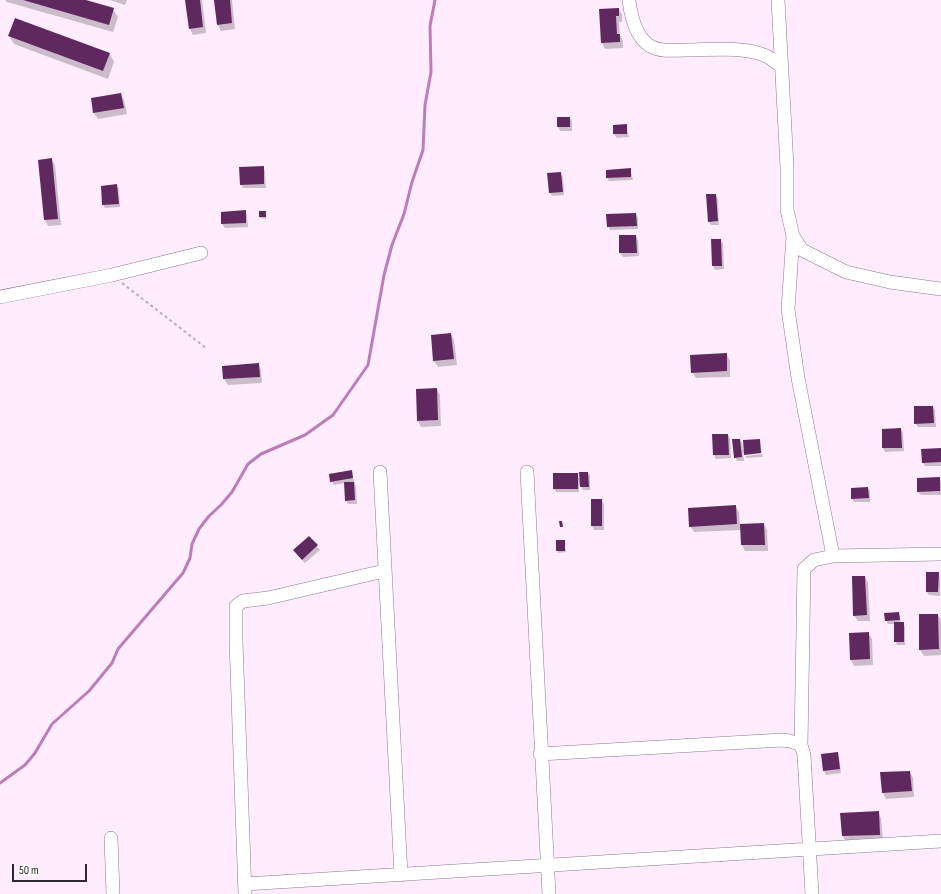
<!DOCTYPE html>
<html>
<head>
<meta charset="utf-8">
<style>
	body { margin:0 }
	#map { position:relative; width:941px; height:894px; overflow:hidden; background:#ffecfe; font-family:"Sofia Sans Condensed",sans-serif }
	canvas { display:block }
	.scale { position:absolute; left:12px; top:864px; width:75px; height:18px; box-sizing:border-box; border:2px solid #2e282e; border-top:0; padding-left:5px; font-size:12px; line-height:14px; white-space:nowrap; color:#2e282e; -webkit-text-stroke:3px #fff; paint-order:stroke }
</style>
</head>
<body>
<div id="map">
<canvas width="941" height="894"></canvas>
<div class="scale">50 m</div>
</div>
<script>
const context = document.querySelector('canvas').getContext('2d');
context.lineJoin = 'round';
function paint(path, color) { context.fillStyle = color; context.fill(path, 'evenodd'); }
function stroke(path, color, width, dash) { context.strokeStyle = color; context.lineWidth = width; context.lineCap = dash ? 'butt' : 'round'; context.setLineDash(dash || []); context.stroke(path); }
const shadow = new Path2D(`
	M5 0H83L113 9 118 17 113 32 7 2Z
	M110 0H127L125 5Z
	M186 0H202L206 33 193 35 190 29Z
	M215 0H232L235 29 221 31 218 25Z
	M619 9 622 15V22H619L620 35 623 41V48L605 49 602 43 600 10Z
	M9 36 110 54 114 62 108 79 14 44Z
	M121 94 124 100 127 114 98 119 94 113 92 99Z
	M558 118H570L572 121V131H560L558 127Z
	M626 125 629 137 617 138 614 134Z
	M51 159 55 165 61 225 48 226 45 220Z
	M263 167 265 171 266 188H243L241 184Z
	M630 169 633 180 609 181 607 178Z
	M560 173 563 177 564 195 552 196 550 192Z
	M117 186 119 189 120 207 105 208 103 205Z
	M716 195 718 199 719 225H711L709 222Z
	M245 211 247 215 248 227 225 228 222 224V212Z
	M266 212V219L260 218V217Z
	M636 214 638 218V229L610 230 608 226Z
	M636 236 638 240 639 256 623 257 620 253Z
	M720 240 723 244 724 269 715 270 713 266Z
	M451 334 454 340 457 365 438 367 434 361 432 336Z
	M726 354 730 360V377L696 378 692 372Z
	M258 364 261 370 262 383 228 385 224 379 223 367Z
	M437 389 440 395 441 426 421 427 418 421Z
	M933 407 935 410 936 427H918L915 423Z
	M901 429 903 433 904 451 885 452 883 448V430Z
	M713 435H728L730 439 731 458 716 459 714 455Z
	M740 440 742 443 744 461H737L735 457Z
	M759 440 762 452 745 455 743 451Z
	M941 450V466H925L923 463Z
	M762 454 763 457 747 458 745 456Z
	M351 471 356 487 357 504H348L346 500 345 483 334 485 331 481Z
	M588 473 590 476V490H583L579 484V492H556L554 488 577 474 580 480Z
	M939 478 941 482V495H921L918 492Z
	M868 488 870 492V502H854L852 499Z
	M601 500 604 504V530H594L592 526Z
	M735 506 739 512 740 525 764 524 767 530 768 551H745L742 545 741 530 694 532 690 526Z
	M309 537 320 550 305 563 297 554Z
	M557 541H564L566 552 558 553Z
	M938 573 940 577V596L929 595 927 592Z
	M865 577 868 583 870 621H858L854 615Z
	M899 613 901 623H903L905 627V645H897L895 641V624H888L886 620Z
	M938 615 941 620V655L924 656 920 650Z
	M868 633 872 639 873 665 854 666 851 660Z
	M837 753 839 757 841 773 826 775 824 771Z
	M910 772 913 778 914 797 886 799 883 793Z
	M878 812 881 818 883 841 846 842 843 836 842 814Z`);
const stream = new Path2D(`
	M0 783 25 765 35 753 52 724 89 691 112 663 118 649 183 573 190 558 192 544 199 529 209 516 221 505 232 492 248 464 261 454 305 435 333 415 368 365 384 275 392 245 404 214 412 182 423 150 425 105 431 72 430 26 435 0`);
const building = new Path2D(`
	M23 0H86L114 8 109 25Z
	M185 0H200L203 27 189 29Z
	M214 0H230L232 23 217 25Z
	M619 8V16H616L617 34H620V42L601 43 599 9Z
	M15 18 110 53 103 71 8 36Z
	M121 93 124 108 93 113 91 98Z
	M557 117H570V127H557Z
	M627 124V134H613V125Z
	M52 158 58 219 44 220 38 160Z
	M264 166V184L240 185 239 167Z
	M631 168V177L606 178V170Z
	M561 172 563 192 549 193 547 173Z
	M117 184 119 204 102 205 101 186Z
	M706 194H716L718 221 708 222Z
	M246 210V223L221 224V212Z
	M259 211H266V217H259Z
	M636 213 637 226 607 227 606 214Z
	M619 235H636L637 253H619Z
	M711 239H721L722 266H712Z
	M451 333 454 359 433 361 431 335Z
	M727 353V371L691 373 690 355Z
	M259 363 260 377 223 379 222 366Z
	M437 388 438 420 417 421 416 389Z
	M914 406H933L934 423 914 424Z
	M901 428 902 448H882V429Z
	M712 434H728L729 455H713Z
	M732 439H740L742 457 734 458Z
	M760 439 761 453 744 455 743 440Z
	M941 448V462L922 463 921 449Z
	M352 470 353 478 330 482 329 474Z
	M579 472H588L589 487H580Z
	M553 473H578V489H553Z
	M940 477V491L917 492V478Z
	M344 482H354L355 500 345 501Z
	M868 487 869 498 851 499V488Z
	M591 499H602V526H591Z
	M736 505 737 524 689 527 688 508Z
	M559 521H562L563 527H560Z
	M764 523 765 545H741L740 524Z
	M309 536 318 545 302 560 293 550Z
	M556 540H565V551H556Z
	M926 572H939L938 592H926Z
	M852 576H865L867 615 853 616Z
	M899 612 900 620 885 621 884 613Z
	M919 614H938L939 649 919 650Z
	M894 622H904V642H894Z
	M869 632 870 659 850 660 849 633Z
	M838 752 840 769 823 771 821 754Z
	M910 771 912 791 882 793 880 772Z
	M879 811 880 835 842 836 840 813Z`);
const path = new Path2D(`
	M122 283 206 348`);
const minor = new Path2D(`
	M629 0C631 17 636 39 652 47 662 52 675 50 686 50 711 50 741 46 764 55 771 58 777 63 782 67
	M778 0 787 167V210L793 236 802 250 846 272 890 282 941 289
	M793 236 788 309 798 378 833 556
	M0 297 112 275 201 253
	M380 472 401 875
	M527 472 549 894
	M801 745 804 569 814 560 833 556 941 554
	M540 754 782 740 790 741 801 745 804 755 812 894
	M111 838 113 894
	M245 884 941 841
	M245 894 236 641V606L243 601 268 598 384 571`);
paint(shadow, '#0003');
stroke(stream, '#bb7eb9', 3);
paint(building, '#5f295f');
stroke(minor, '#8a7989', 14);
stroke(path, '#bbacba', 2, [3, 3]);
stroke(minor, '#fff', 13);
</script>
</body>
</html>
